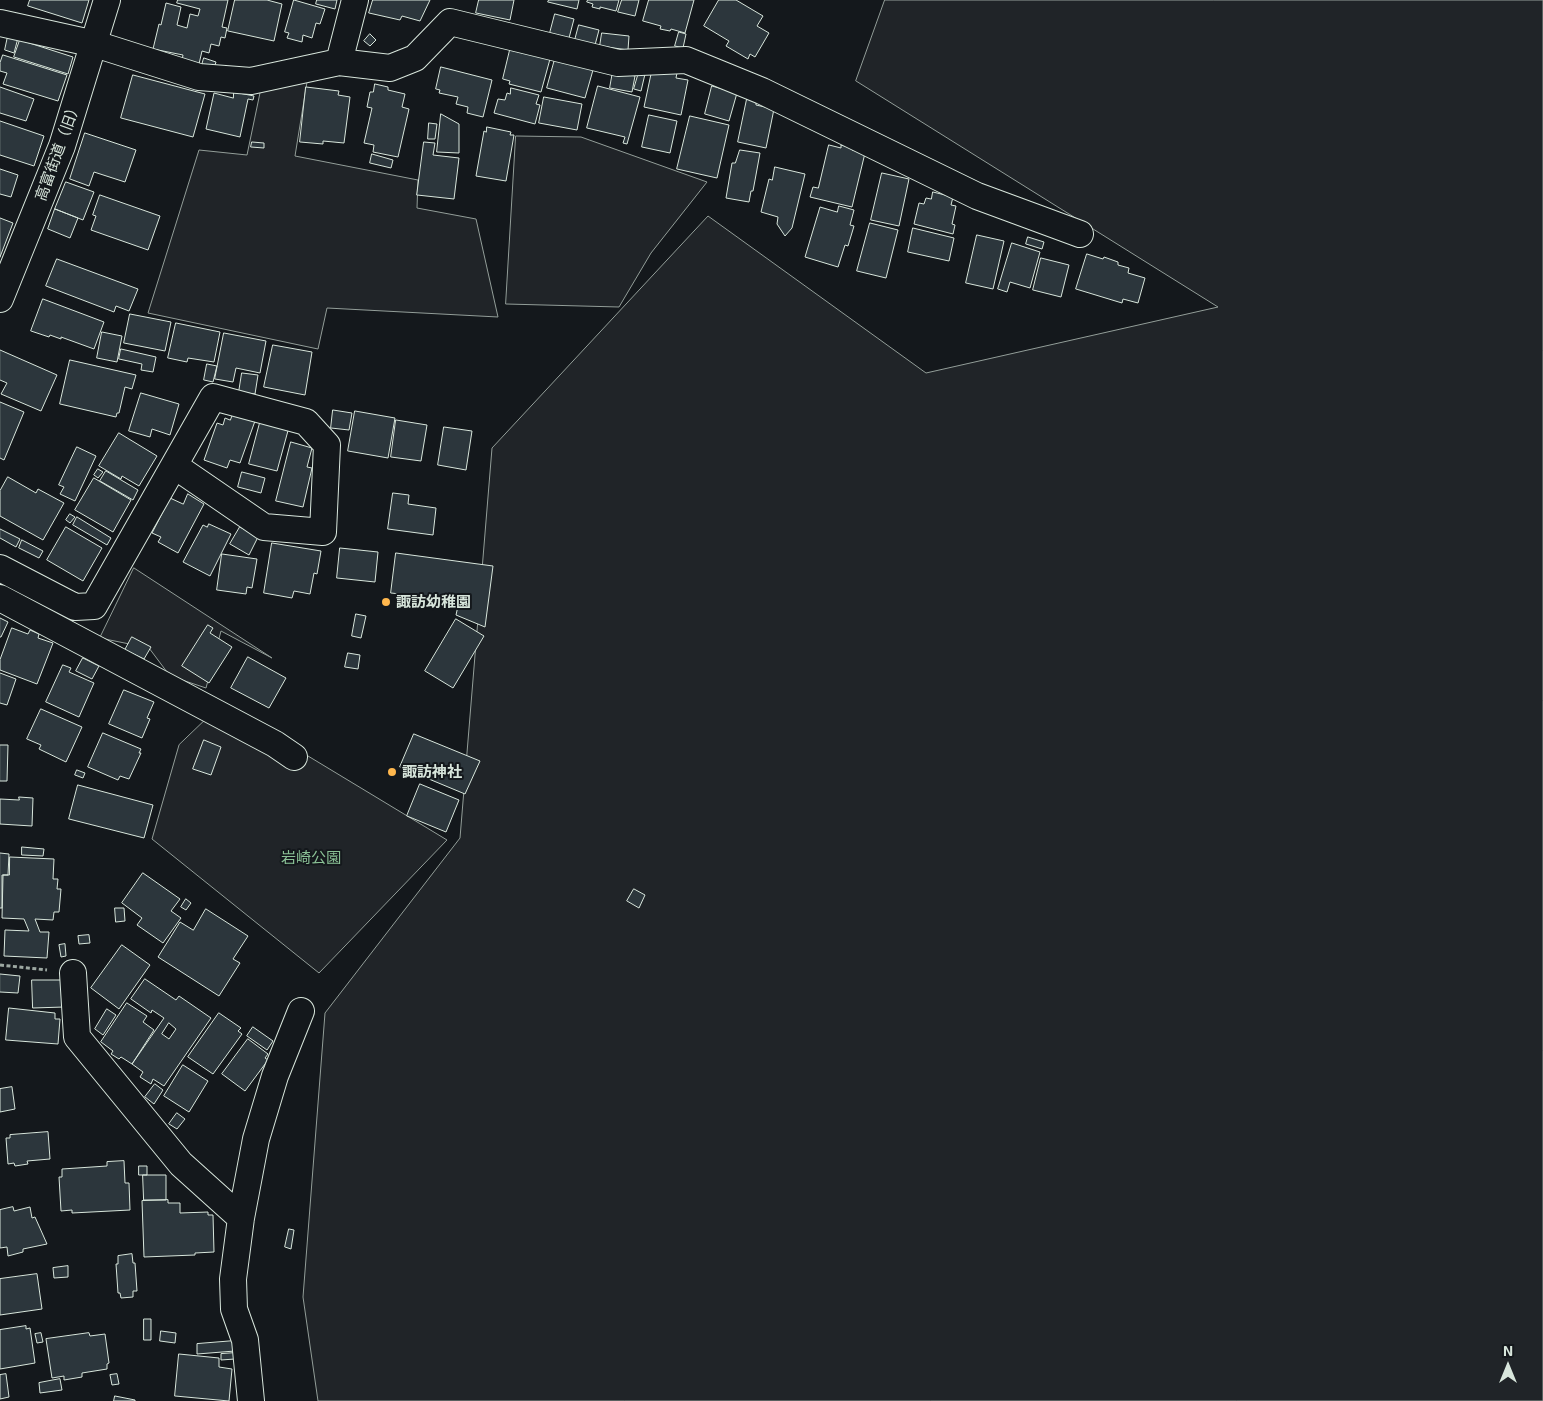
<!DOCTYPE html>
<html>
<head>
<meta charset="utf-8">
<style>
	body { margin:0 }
	#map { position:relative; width:1543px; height:1401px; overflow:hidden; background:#14181c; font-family:"Exo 2",sans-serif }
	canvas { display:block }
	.north { position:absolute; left:1483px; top:1341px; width:50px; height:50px; -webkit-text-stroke:4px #14181c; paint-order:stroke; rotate:0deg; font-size:14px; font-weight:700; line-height:20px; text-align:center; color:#d8e6dc }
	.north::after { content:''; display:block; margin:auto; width:18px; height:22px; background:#d8e6dc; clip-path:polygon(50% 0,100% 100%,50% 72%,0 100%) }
</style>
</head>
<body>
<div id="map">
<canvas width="1543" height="1401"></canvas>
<div class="north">N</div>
</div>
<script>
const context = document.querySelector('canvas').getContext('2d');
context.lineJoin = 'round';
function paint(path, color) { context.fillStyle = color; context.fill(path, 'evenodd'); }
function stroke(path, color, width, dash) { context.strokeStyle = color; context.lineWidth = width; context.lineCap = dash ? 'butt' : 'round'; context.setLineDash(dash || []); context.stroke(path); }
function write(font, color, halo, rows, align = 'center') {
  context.font = font + ' "Exo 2","Noto Sans JP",sans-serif'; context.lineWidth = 4; context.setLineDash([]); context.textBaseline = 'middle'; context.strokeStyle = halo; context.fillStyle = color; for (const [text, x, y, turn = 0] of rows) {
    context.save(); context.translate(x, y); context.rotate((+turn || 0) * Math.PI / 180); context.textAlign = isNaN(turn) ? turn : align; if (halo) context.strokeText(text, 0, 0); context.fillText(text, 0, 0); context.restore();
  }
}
const green = new Path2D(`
	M885 0H1543V1401H318L303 1297 325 1013 460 838 492 448 708 216 926 373 1218 307 856 81Z
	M307 82 295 156 418 180 417 208 476 219 498 317 327 308 318 349 148 313 199 150 247 155 261 88Z
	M516 136 581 137 707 182 651 253 619 307 506 304Z
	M134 568 272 658 221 631 206 688 170 676 149 648 100 638Z
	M222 704 447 840 319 973 152 839 179 745Z`);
const building = new Path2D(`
	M30 0H89L82 23 28 6Z
	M178 0H228L222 27 227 28 225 38 221 37 219 46 211 44 209 53 202 51 199 64 182 60 183 55 153 49 159 24 161 25 166 3 181 7 177 25 187 28 190 14 198 16 200 9 177 3Z
	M235 0H267L282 4 274 41 228 31Z
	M294 0 325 9 320 24 316 23 312 38 303 35 302 42 287 38 289 33 285 32Z
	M317 0H337L335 9 316 4Z
	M373 0H430L420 21 402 16 400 20 369 13Z
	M479 0H514L510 20 476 13Z
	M549 0H579L577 9 548 2Z
	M588 0H619L616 11 600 7V9L592 7 593 4 587 2Z
	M622 0H639L635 16 618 12Z
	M649 0H694L685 33 671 29 670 31 660 29 661 26 643 21Z
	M719 0H736L763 16 757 26 769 33 755 57 750 54 748 59 726 46 729 41 704 26Z
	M555 14 574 19 569 38 550 33Z
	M579 25 599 30 595 45 575 40Z
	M679 32 686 34 683 48 675 46Z
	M602 33 629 36 628 50 600 46Z
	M370 34 376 40 370 46 364 41Z
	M8 36 18 38 14 53 5 50Z
	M20 40 73 57 68 74 14 57Z
	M510 50 550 59 541 92 509 84 510 81 503 79Z
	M3 55 67 75 58 101 3 84 7 73 0 71V63Z
	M204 58 216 62 214 68 202 65Z
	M555 59 593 70 585 98 547 88Z
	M441 67 492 80 483 117 467 113 468 107 456 104 458 97 439 93 440 90 436 89Z
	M613 71 635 76 632 92 610 88Z
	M639 72 645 74 641 91 634 89Z
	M677 73 676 78 688 80 681 115 644 107 651 74Z
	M133 75 205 94 193 137 121 118Z
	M375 84 388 87V90L405 94 402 107 409 109 398 157 373 152 374 145 364 143 372 108 367 107 370 92H373Z
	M598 86 640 97 627 144 623 143 625 137 587 128Z
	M712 86 737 93 729 121 705 114Z
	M0 87 34 99 26 121 0 113Z
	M306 87 339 91 338 95 350 97 344 143 323 141V144L300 142Z
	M511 88 539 95 536 104 540 105 535 124 494 113 498 99 505 100 507 93 510 94Z
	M234 92 254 96 253 100 248 99 240 137 206 129 214 93 233 98Z
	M544 97 582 104 577 130 539 123Z
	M747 99 756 101V105L774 109 766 148 738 142Z
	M441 114 459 124V153L437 152Z
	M649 115 677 121 670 153 642 147Z
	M690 116 729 125 717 178 677 169Z
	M0 121 44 136 34 166 0 155Z
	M429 123 437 124 435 139H428Z
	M487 127 511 132 510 135H514L506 181 476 176 484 131 486 132Z
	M85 133 136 150 125 182 94 172 89 186 70 179Z
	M252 142 264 143V148L251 147Z
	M424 142 435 143 433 155 459 158 454 199 417 195Z
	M829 145 841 148V145L852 148V150L865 153 852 207 810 197 813 187 818 188Z
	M740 150 760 153 753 191H751L749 202 726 198 732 163H735Z
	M372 154 393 160 391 168 370 163Z
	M775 167 805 174 792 228 785 236 777 224 778 217 761 212 769 179 772 180Z
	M0 169 18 175 11 197 0 194Z
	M882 173 909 179 899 226 871 220Z
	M66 182 94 192 83 220 55 209Z
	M933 192 953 197 951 205 956 206 952 224 955 225 953 234 914 224 919 203 924 204 926 198 931 199Z
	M100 195 160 216 148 250 91 230 96 216 93 215Z
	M839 206 854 210 850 225 854 226 848 246 845 245 838 267 805 257 820 207 837 212Z
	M55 209 78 218 70 238 48 229Z
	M0 218 13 223 0 257Z
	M870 223 898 230 886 278 857 271Z
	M913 228 954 238 949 261 908 252Z
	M977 235 1004 241 993 289 966 283Z
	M1028 237 1044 242 1042 249 1026 244Z
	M1012 243 1040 252 1030 288 1010 282 1007 292 998 289Z
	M1087 254 1103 259 1104 257 1118 262V265L1129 268 1128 273 1145 278 1138 303 1123 299 1122 303 1076 289Z
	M1041 258 1069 265 1061 297 1033 290Z
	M57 259 138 289 129 311 116 306 114 312 46 286Z
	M43 299 104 322 94 349 61 337V339L50 335 49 337 31 331Z
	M130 314 171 322 165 351 124 343Z
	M176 323 220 332 214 362 188 358 187 362 168 358Z
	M102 332 122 336 117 362 97 358Z
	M224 333 266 341 260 373 236 368 233 382 215 379Z
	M273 345 312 352 305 395 264 387Z
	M121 349 156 357 153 372 141 370 142 364 119 359Z
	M0 350 57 375 41 411 1 394 7 383 0 380Z
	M70 360 136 375 132 389 125 387 119 413H117L116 417 60 404Z
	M207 364 217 366 213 382 204 380Z
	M242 373 258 375 255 394 239 392Z
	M141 393 179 404 170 435 152 429 150 437 129 431Z
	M0 402 24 412 4 460 0 458Z
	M333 410 352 413 349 430 331 428Z
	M355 411 395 418 388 458 348 451Z
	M233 414 255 421 240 463 230 460 227 468 204 460 217 423 223 425 225 418 230 420Z
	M261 419 289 427 277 471 249 464Z
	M396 420 427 425 421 461 391 457Z
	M444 427 472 431 466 470 438 465Z
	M119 433 157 456 139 486 122 476 121 479 99 466Z
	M291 442 312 448 307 467 312 468 303 507 276 501Z
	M77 447 96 456 75 501 60 494 64 487 59 485Z
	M98 469 103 472 98 478 94 475Z
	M106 471 138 490 133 500 100 481Z
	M242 472 265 478 261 493 238 487Z
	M8 477 36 493 38 489 64 503 43 540 0 516V491Z
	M94 478 131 500 113 532 75 510Z
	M393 493 409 495 408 504 436 508 433 535 388 529Z
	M188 494 204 504 178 553 158 542 161 537 152 533 170 498 183 504Z
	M70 514 75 517 70 523 66 520Z
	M77 517 111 538 107 545 73 525Z
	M209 524 231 534 210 576 183 562 203 525 207 527Z
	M66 527 102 548 83 581 47 560Z
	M240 527 258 537 249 555 230 544Z
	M0 529 20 539 16 547 0 538Z
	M22 540 43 551 39 558 19 548Z
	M272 543 321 551 317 574 314 573 310 594 294 591 292 598 264 593Z
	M340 548 378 552 375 582 337 578Z
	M396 553 493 566 485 627 456 615 458 606 399 598 400 594 391 593Z
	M222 554 257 559 252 588 247 587 246 594 217 590Z
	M356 614 366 616 361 638 352 636Z
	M0 618 8 622 1 637H0Z
	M456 619 484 636 453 688 425 671Z
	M208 625 213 628 210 633 232 647 209 683 182 666Z
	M12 628 28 634 30 630 39 634 38 638 53 643 37 684 0 670V660Z
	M132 637 151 647 144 659 125 650Z
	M348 653 360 655 358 669 345 667Z
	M248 657 286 678 269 708 231 688Z
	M83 658 99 666 92 679 76 671Z
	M63 665 71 668 69 672 94 683 79 717 46 702Z
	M0 673 16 679 7 705 0 703Z
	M124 690 154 702 147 718 150 719 142 738 109 724Z
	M41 709 82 727 66 762 39 749 41 745 27 739Z
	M103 733 141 749 139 753H141L129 779 120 776 118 780 88 767Z
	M414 734 480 761 465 794 400 767Z
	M204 740 221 747 211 775 193 769Z
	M0 745H8L7 781H0Z
	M77 770 85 773 83 778 75 775Z
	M420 784 459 800 446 832 407 816Z
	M78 785 153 805 144 838 69 819Z
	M19 797 33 798 32 826 0 824V799L19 800Z
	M22 847 44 849 43 856 22 855Z
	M0 853 9 854 8 875H2V908H0Z
	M10 857 54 859 53 879H58L57 889H61L59 912H54L53 920 35 919 40 932H49L47 958 4 956 5 930 29 931 24 919 2 918 3 875H9Z
	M143 873 180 899 171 911 181 918 163 943 137 925 142 918 122 903Z
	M634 889 645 895 639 908 627 901Z
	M186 899 191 903 186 910 181 907Z
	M115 908H124L125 921 116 922Z
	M206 909 248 936 233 959 240 963 219 996 158 957 180 922 193 930Z
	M89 935 90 943 79 944 78 936Z
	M65 944 66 956 61 957 59 945Z
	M122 945 150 965 119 1009 91 988Z
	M0 974 20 976 18 993 0 992Z
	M145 979 176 1000 179 996 211 1018 164 1086 153 1079 151 1084 140 1077 143 1072 132 1064 164 1018 152 1010 151 1013 131 999ZM169 1023 176 1029 169 1039 162 1034Z
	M32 980H63L64 1007 33 1008Z
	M127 1003 147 1016 143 1022 154 1030 132 1064 121 1057 119 1059 111 1054 113 1051 101 1042Z
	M9 1008 55 1013V1019H60L58 1044 6 1040Z
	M107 1009 116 1015 103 1035 95 1029Z
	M219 1013 241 1028 238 1031 242 1034 213 1074 188 1057Z
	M253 1027 273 1041 267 1050 247 1036Z
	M248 1039 268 1054 265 1058 268 1060 245 1091 222 1074Z
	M183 1065 208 1081 189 1112 164 1096Z
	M155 1084 163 1090 154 1104 145 1097Z
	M12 1087 15 1109 0 1112V1089Z
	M177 1113 185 1119 177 1129 169 1124Z
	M48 1132 50 1159 27 1161 28 1164 15 1166 14 1163 8 1164 6 1138H10V1135Z
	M124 1161 125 1183H129L130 1210 72 1213V1210L61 1211 59 1177H62V1169L107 1166V1162Z
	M139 1166H147V1175H139Z
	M143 1175H166V1200H144Z
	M168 1200V1203H180V1213L208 1212V1215H213L214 1252 195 1253V1255L144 1257 142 1201Z
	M13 1207 14 1211 30 1207 32 1218 35 1217 47 1244 23 1249V1252L8 1256 7 1247 0 1248V1210Z
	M289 1229 294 1230 291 1249 285 1247Z
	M132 1254 133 1263H135L137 1291H133V1297L121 1298 120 1293H118L116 1264H118V1256Z
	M68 1266V1277L54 1278 53 1268Z
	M37 1274 42 1309 0 1315V1279Z
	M144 1319H151V1340H144Z
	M26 1326V1329L30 1328 35 1363 0 1369V1330Z
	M161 1331 176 1333 175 1343 160 1341Z
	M41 1333 43 1342 37 1343 35 1334Z
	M89 1333 90 1336 105 1334 109 1363 107 1364V1369L82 1373V1377L64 1380V1376L52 1378 46 1339Z
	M234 1341 235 1351 197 1354V1344Z
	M235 1353V1359L221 1360V1354Z
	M179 1354 219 1358V1367L232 1369 229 1401 175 1396Z
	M6 1374 9 1397 0 1399V1375Z
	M117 1374 119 1384 112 1385 110 1375Z
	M60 1379 62 1390 40 1393 39 1383Z
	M115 1396 135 1400V1401H114Z`);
const path = new Path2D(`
	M0 965 47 970`);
const street = new Path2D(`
	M0 23 95 44 199 77 251 81 339 62 390 68 415 58 450 22 618 63 686 60 762 91 977 196 1080 234
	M339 62 355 0
	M0 299 62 146 107 0
	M0 568 75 607 94 606 213 397 306 422 327 445 323 532 264 527 175 466
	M0 598 275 744 294 757
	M73 973 77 1037 181 1164 241 1218
	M251 1401 245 1340 234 1309 233 1279 241 1218 256 1139 275 1076 301 1011`);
const markers = [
	[386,602,5,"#ffb74d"],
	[392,772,5,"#ffb74d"]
];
const streetNames = [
	["高富街道（旧）",58,151,-70]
];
const poiNames = [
	["諏訪幼稚園",396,602],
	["諏訪神社",402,772]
];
const parkNames = [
	["岩崎公園",311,858]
];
paint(green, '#202428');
stroke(green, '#939e99', 1);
paint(building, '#2c363c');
stroke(building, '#d8e6dc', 1);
stroke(street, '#d8e6dc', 28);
stroke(path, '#9da8a2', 3, [4, 2.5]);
stroke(street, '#14181c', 26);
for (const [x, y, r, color] of markers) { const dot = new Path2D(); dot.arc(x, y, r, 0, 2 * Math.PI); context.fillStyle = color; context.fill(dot); stroke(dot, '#14181c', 2); }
write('15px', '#d8e6dc', '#14181c', streetNames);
write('bold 15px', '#d8e6dc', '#14181c', poiNames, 'left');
write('15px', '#8ac095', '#14181c', parkNames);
</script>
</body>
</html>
